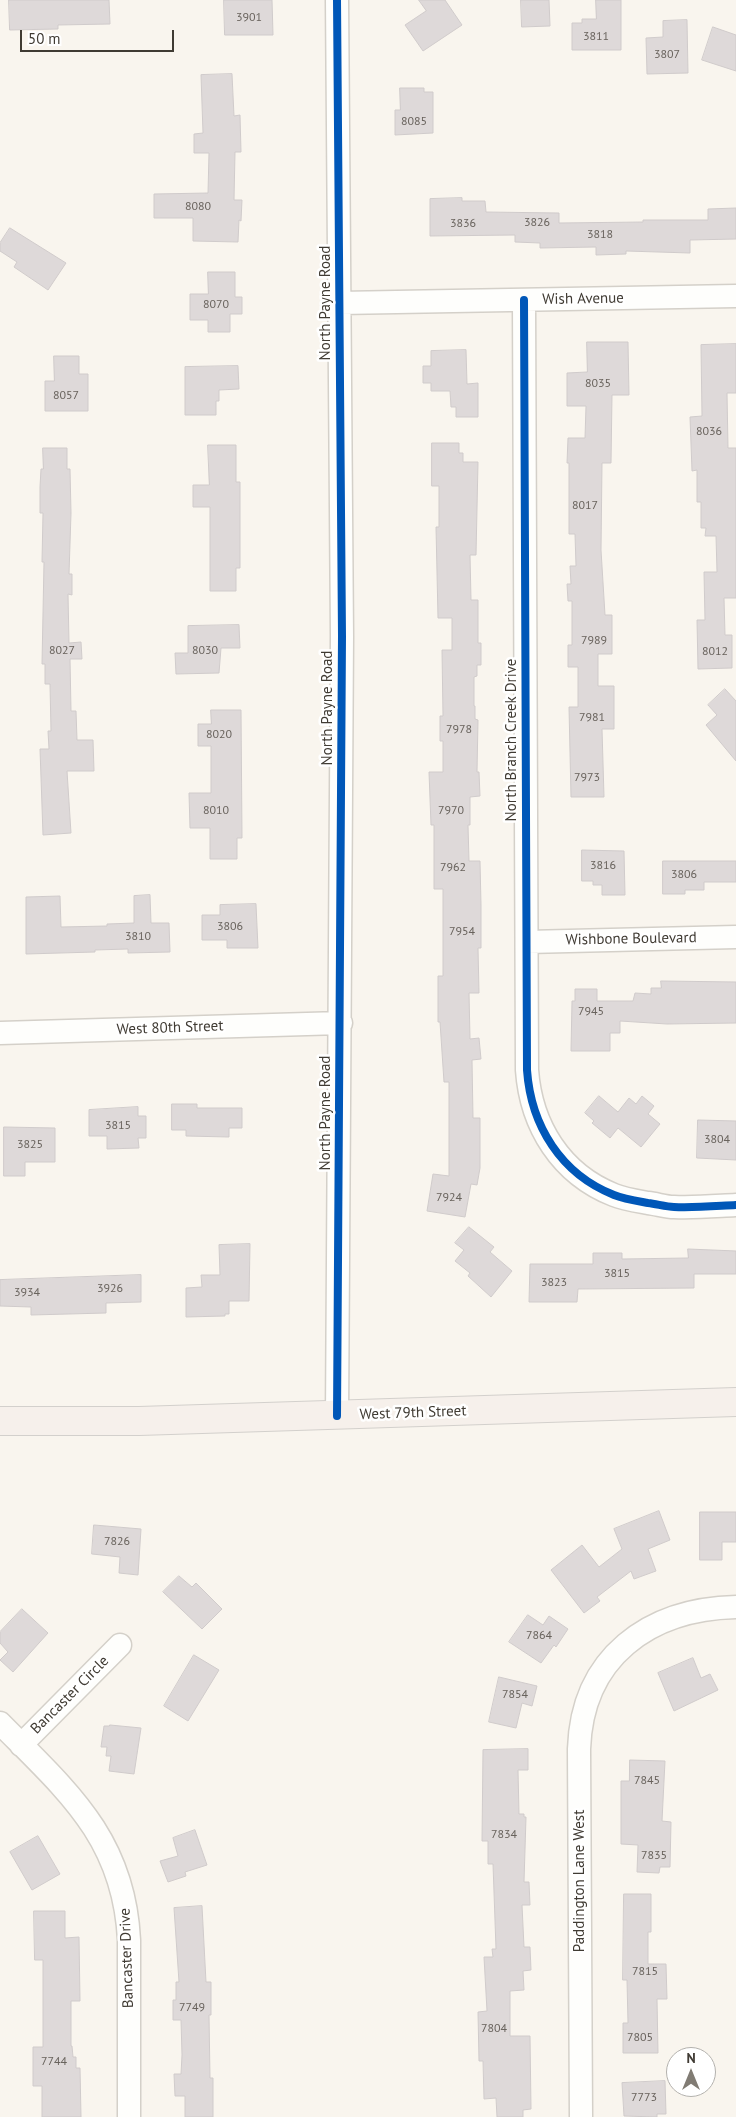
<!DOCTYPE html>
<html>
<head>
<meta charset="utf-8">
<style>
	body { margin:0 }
	#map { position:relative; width:736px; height:2117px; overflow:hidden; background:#f9f5ee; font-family:"PT Sans",sans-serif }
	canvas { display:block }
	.north { position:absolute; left:666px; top:2047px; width:50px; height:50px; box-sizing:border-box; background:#fff; border:1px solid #b3b1ad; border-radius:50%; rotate:0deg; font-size:14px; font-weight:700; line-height:20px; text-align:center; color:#403b33 }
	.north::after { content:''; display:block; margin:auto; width:18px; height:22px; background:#817c74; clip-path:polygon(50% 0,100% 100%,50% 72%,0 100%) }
	.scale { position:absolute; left:20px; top:30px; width:154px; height:22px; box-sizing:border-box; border:2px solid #403b33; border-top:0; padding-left:6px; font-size:15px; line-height:18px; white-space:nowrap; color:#403b33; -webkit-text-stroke:4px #fff; paint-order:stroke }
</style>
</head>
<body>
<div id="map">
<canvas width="736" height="2117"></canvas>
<div class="north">N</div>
<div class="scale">50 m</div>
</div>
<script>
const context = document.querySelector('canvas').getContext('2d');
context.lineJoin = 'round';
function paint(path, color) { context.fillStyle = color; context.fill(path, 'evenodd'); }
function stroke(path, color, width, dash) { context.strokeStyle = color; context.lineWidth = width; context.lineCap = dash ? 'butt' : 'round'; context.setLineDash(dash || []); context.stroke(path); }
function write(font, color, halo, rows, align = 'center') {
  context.font = font + ' "PT Sans",sans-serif'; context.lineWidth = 5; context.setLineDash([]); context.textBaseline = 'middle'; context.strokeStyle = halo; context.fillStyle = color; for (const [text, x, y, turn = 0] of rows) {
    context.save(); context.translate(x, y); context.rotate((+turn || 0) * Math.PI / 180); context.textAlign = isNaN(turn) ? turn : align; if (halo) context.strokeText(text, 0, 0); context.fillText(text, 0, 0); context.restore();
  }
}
const building = new Path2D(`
	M9 0H109L110 24 58 25V29L10 30Z
	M224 0H272L273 35H225Z
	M419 0H445L462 25 423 51 405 25 426 11Z
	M521 0H549L550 26 522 27Z
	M596 0H621V50H572V23H582V19H596Z
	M687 20 688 73 647 74 646 38 663 37V21Z
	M713 27 736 35V71L702 60Z
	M232 74 234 116 240 115 241 152H235L234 200H242L241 221 239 220 238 242 193 241V218H154V194L208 193 209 153H194V134L203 133 201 75Z
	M400 88H424V92H433V133L395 135V110H400Z
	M462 198V201H485L486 212 559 213V223L643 222V220H708V209L736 208V239L690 240V253L626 251V254L596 255V247L540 248V243L515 242V235L430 236V199Z
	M10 228 66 263 48 290 14 267 17 262 0 251V243Z
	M208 272H235V297H242V314H230V332H208V320H190V294H208Z
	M587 342H628L629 395H612L611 463H602L601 550 605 615H612V654H598V686H614V729H602L604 797H571L569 707H578V667H568V645H572V601H568L567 584H571L570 566H576L575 534H569V463H567L568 438H585L586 406H567V373L587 372Z
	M736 344V393H727L728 448H736V598H724L725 635H732V668L698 669 697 620H705L704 572H717L716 536H705L706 528H701V502H697V470L692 471 690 417 702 416 701 345Z
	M466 350 467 384 478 383V417H456V407H451L450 391H431V383H423V366H431V351Z
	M54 356H79V374H88V411H45V381H54Z
	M238 366 239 389 219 390V401H216V415H185V367Z
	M432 443H459V453H463V462H478L476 555H470L471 600H478V643H481V665H477V676L474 677V706H475V719L478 720 477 772H479L480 796 470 797V825H468L469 861H480L481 905V948H478L479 993H469L470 1039 479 1038 481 1059 472 1060 473 1118H480V1168L477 1185 471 1184 465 1217 427 1211 433 1174 449 1176V1082H444L440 1022H438V976H443V889H434V825H431L429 772H443V741H440V716H443L442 650H452V618H438L436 527H439V486H432Z
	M208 445H236V482H240V568H236V591H210V507H193V485H209Z
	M43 448H67V469H70L71 513 69 574H72V595L68 594 69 643 81 642 82 659H70L71 711H76L77 740H93L94 771H67L71 833 43 835 40 749H49L48 731H51L50 684H45V664H42L44 562H42L43 513H40V487L41 469H43Z
	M239 625 240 648H221L219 673 176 674 175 653H188V626Z
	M725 689 736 701V761L706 725 717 715 708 705Z
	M211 710H241L242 838H237V859H210V828H190L189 793H211V746H198V724H211Z
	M582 850 624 851 625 895H602V885H593V881H582Z
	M663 861H736V882H704V890H685V894H663Z
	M150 895 151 923H169L170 952 128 953V949L95 950V952L26 954V897L60 896 61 927 107 926V924L134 923V896Z
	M256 904 258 948H227V940H202V915H220V905Z
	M661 981 736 982V1023L667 1024 620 1021V1033H610V1051H571L572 1001H575V989H597V1001H633L635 993 651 994V988H661Z
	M599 1096 618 1112 629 1098 636 1104 642 1096 654 1106 648 1114 660 1124 641 1147 618 1128 610 1138 592 1123 594 1121 585 1113Z
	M172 1104H197V1108H242V1128H229V1137L186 1136V1130H172Z
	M138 1107V1116H146V1138H138L139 1148 107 1149V1136H89V1110Z
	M698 1120 736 1121V1160L697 1158Z
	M4 1127 55 1128V1162H25V1176H4Z
	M469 1227 494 1247 490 1252 512 1271 491 1297 468 1276 470 1273 455 1261 464 1250 455 1243Z
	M250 1244 249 1301H229V1314H225V1316L186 1317V1288L202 1287 201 1275H220L219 1245Z
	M688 1249 736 1251V1274H694V1288L578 1289 577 1302H529L530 1264H593V1253H622V1259L688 1258Z
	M141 1275V1302L106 1303V1313L31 1315V1307L0 1306V1280Z
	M659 1511 670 1540 648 1549 656 1571 634 1579 631 1571 597 1597 600 1601 584 1613 551 1570 582 1545 599 1567 622 1549 614 1529Z
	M700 1512H736V1542H722V1560H700Z
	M94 1525 141 1529 138 1575 119 1573 120 1557 92 1554Z
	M179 1576 192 1587 196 1583 222 1609 202 1629 163 1592Z
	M22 1609 48 1633 13 1672 0 1660 8 1652 0 1643V1632Z
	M528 1615 543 1625 549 1616 568 1629 556 1647 554 1645 541 1663 509 1642Z
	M194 1655 219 1670 188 1721 164 1706Z
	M693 1658 701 1678 710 1674 718 1690 674 1711 658 1673Z
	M499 1677 537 1686 532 1706 522 1703 516 1728 489 1722Z
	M110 1725 141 1728 134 1774 109 1771 111 1756H106L107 1747H101L104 1726H109Z
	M528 1749V1770H518L519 1814H524V1817H526L524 1882H529L530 1905H522L524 1947H530L531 1970 523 1971 524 1990 510 1991V2036H530L531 2109 523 2110V2117H497L496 2098 484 2099 483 2061H479L478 2012 487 2011 484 1957H493L492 1949H496L493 1864H488V1841H482L483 1750Z
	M630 1760 665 1761 662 1821 671 1822 670 1867H660L659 1873 637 1872 638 1845 621 1844V1781H629Z
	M195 1830 207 1865 185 1872 186 1876 168 1882 160 1861 178 1856 173 1838Z
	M38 1836 60 1874 32 1890 10 1852Z
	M624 1894H651V1932H648V1964H666L667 1999H657L658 2053H623V2023H628L627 1980H623Z
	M202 1906 206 1982H211V2015H209L210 2078H213V2117H185V2096H175L174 2074H181L182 2055 181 2020H173V2000H176V1982H179L174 1908Z
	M34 1911H65V1938L79 1937 80 2001H71V2046H72L73 2057H76V2068H80L81 2117H42V2086H33V2047H43V1960H35Z
	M665 2081 666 2114H657V2117L624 2116 622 2083Z`);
const minor = new Path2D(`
	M524 300 527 1070C531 1126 561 1174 614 1195 624 1199 637 1201 648 1203 657 1204 666 1207 674 1207 695 1208 716 1206 736 1205
	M340 303 736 296
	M527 942 736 937
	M0 1033 341 1023
	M337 1416 342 636 337 0
	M0 1723C67 1791 124 1838 129 1940V2117
	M21 1745 120 1645
	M581 2117 579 1749C582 1657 649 1609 736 1607`);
const major = new Path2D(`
	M0 1421H139L736 1402`);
const cycleway = new Path2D(`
	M524 300 527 1070C531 1126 561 1174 614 1195 624 1199 637 1201 648 1203 657 1204 666 1207 674 1207 695 1208 716 1206 736 1205
	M337 1416 342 636 337 0`);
const numberNames = [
	["3901",249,18],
	["3811",596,37],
	["3807",667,55],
	["8085",414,122],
	["8080",198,207],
	["3826",537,223],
	["3836",463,224],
	["3818",600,235],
	["8070",216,305],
	["8035",598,384],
	["8057",66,396],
	["8036",709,432],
	["8017",585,506],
	["7989",594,641],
	["8027",62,651],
	["8030",205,651],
	["8012",715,652],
	["7981",592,718],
	["7978",459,730],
	["8020",219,735],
	["7973",587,778],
	["8010",216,811],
	["7970",451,811],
	["3816",603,866],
	["7962",453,868],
	["3806",684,875],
	["3806",230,927],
	["7954",462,932],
	["3810",138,937],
	["7945",591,1012],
	["3815",118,1126],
	["3804",717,1140],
	["3825",30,1145],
	["7924",449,1198],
	["3815",617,1274],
	["3823",554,1283],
	["3926",110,1289],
	["3934",27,1293],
	["7826",117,1542],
	["7864",539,1636],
	["7854",515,1695],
	["7845",647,1781],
	["7834",504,1835],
	["7835",654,1856],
	["7815",645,1972],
	["7749",192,2008],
	["7804",494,2029],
	["7805",640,2038],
	["7744",54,2062],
	["7773",644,2098]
];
const streetNames = [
	["Wish Avenue",583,299,-1],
	["North Payne Road",326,303,-90],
	["North Payne Road",328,708,-90],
	["North Branch Creek Drive",512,740,-90],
	["Wishbone Boulevard",631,939,-1],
	["West 80th Street",170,1028,-2],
	["North Payne Road",326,1113,-90],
	["West 79th Street",413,1413,-2],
	["Bancaster Circle",70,1695,-45],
	["Paddington Lane West",580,1881,-90],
	["Bancaster Drive",127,1958,-92]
];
paint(building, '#ded9d9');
stroke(building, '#d0cbcb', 1);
stroke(minor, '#d4d0c9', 25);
stroke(major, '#d3d0cc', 30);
stroke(minor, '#fefefc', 22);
stroke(major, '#f6f0eb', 28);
stroke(cycleway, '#0057b8', 8);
write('12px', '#68625c', null, numberNames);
write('15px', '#403b33', '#fff', streetNames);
</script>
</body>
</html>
